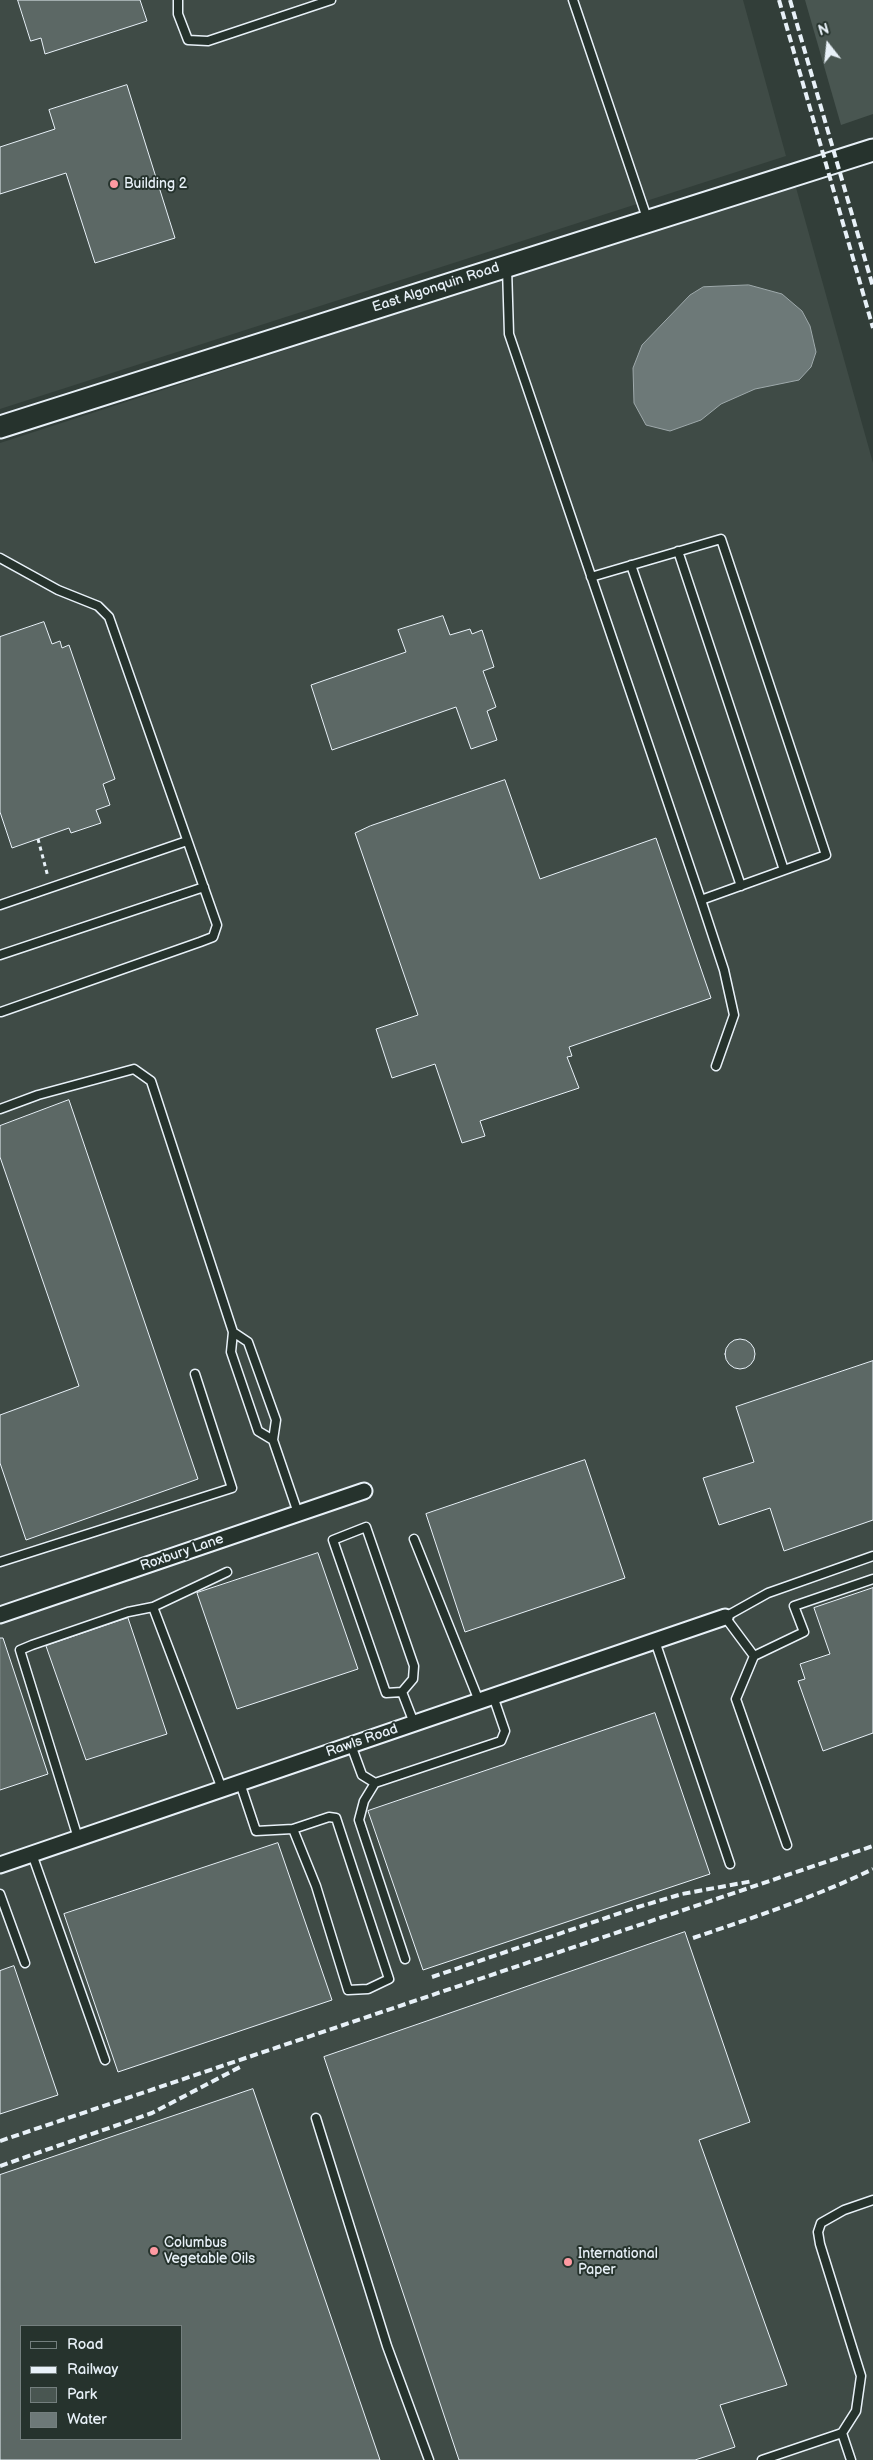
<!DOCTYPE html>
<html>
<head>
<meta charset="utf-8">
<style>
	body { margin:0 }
	#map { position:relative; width:873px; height:2460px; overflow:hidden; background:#323e39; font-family:"Balsamiq Sans",sans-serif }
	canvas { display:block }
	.legend { position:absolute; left:20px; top:2325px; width:162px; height:115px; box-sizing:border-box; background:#26332d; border:1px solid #747f7e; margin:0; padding:6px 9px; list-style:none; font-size:15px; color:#e8f1f8 }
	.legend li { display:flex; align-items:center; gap:10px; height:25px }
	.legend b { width:25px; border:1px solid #747f7e }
	.north { position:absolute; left:803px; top:20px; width:50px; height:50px; -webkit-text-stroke:4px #26332d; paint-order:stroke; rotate:344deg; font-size:14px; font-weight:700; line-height:20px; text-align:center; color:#e8f1f8 }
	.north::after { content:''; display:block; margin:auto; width:18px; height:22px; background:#e8f1f8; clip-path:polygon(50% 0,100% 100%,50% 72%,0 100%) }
</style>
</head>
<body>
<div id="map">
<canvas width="873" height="2460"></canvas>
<ul class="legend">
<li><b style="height:6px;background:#26332d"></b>Road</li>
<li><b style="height:6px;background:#e8f1f8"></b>Railway</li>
<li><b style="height:14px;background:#495651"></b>Park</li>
<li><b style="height:14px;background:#6d7978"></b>Water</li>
</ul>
<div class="north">N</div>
</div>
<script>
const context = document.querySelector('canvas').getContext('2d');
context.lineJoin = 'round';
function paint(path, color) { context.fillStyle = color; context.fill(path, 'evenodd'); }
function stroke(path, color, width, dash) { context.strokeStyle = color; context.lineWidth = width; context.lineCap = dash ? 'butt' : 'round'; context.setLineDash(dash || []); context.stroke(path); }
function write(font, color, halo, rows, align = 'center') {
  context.font = font + ' "Balsamiq Sans",sans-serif'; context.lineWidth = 4; context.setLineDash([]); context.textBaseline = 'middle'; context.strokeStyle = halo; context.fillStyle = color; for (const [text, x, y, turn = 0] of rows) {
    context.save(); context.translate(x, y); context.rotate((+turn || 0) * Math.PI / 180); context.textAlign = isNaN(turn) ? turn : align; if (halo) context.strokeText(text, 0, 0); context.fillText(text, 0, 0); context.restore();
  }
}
const built = new Path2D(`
	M0 0H743L786 156 0 409Z
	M795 184 873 463V2460H0V443ZM21 2326H181V2439H21Z`);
const green = new Path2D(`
	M805 0H873V114L841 125Z`);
const water = new Path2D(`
	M749 285 782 294 802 311 810 326 816 352 811 367 799 380 755 389 721 404 701 420 670 431 646 425 634 403 633 368 642 345 690 295 703 287Z`);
const building = new Path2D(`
	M18 0H140L147 21 45 54 41 38 31 41Z
	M127 85 175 238 95 263 66 173 0 194V147L55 129 49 110Z
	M443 616 450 635 470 629 472 634 482 630 494 667 483 671 496 707 487 711 497 740 471 749 456 707 332 750 311 685 406 652 398 630Z
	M44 622 52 644 60 641 62 648 69 645 115 779 103 784 110 805 96 810 101 823 71 833 69 828 12 848 0 812V637Z
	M505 780 540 879 656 838 711 998 569 1047 572 1056 567 1057 579 1088 480 1121 485 1136 462 1143 435 1064 392 1078 376 1029 418 1015 355 833 370 826Z
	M69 1100 198 1479 26 1540 0 1463V1415L79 1386 0 1157V1126Z
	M725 1354a15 15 0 1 1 30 0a15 15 0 1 1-30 0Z
	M873 1361V1520L784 1551 770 1508 719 1525 703 1478 754 1462 736 1407Z
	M585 1460 625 1578 465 1632 426 1514Z
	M318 1553 358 1669 237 1709 197 1593Z
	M873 1588V1733L823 1751 798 1681 805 1679 800 1664 830 1654 814 1608Z
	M128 1618 167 1734 86 1760 46 1646Z
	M0 1638H3L48 1774 0 1790Z
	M655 1713 710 1874 423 1970 368 1811Z
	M278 1843 332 2000 118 2072 64 1914Z
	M685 1932 750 2122 699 2140 787 2385 720 2405 735 2447 695 2460H459L324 2057Z
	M14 1966 58 2095 0 2114V1971Z
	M253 2089 380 2460H0V2175ZM21 2326H181V2439H21Z`);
const path = new Path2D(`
	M38 839 48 877`);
const lane = new Path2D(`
	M178 0V14L188 40 208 41 331 0
	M573 0 648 221
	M507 268 509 334 701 900 826 855 721 539 591 577
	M678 551 784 870
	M0 558 58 590 98 606 109 617 217 925 213 937 200 942 1 1012
	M631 565 741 886
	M701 900 724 970 734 1015 716 1066
	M0 905 187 841
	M0 955 204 887
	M0 1109 38 1095 134 1069 151 1081 233 1332 231 1352 258 1431 273 1440
	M233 1332 248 1342 276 1420 273 1440 298 1513
	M366 1527 414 1666 413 1679 402 1692 386 1693 333 1540Z
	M414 1539 479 1701
	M0 1562 232 1488 195 1374
	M153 1607 227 1572
	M655 1641 730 1864
	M754 1656 804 1632 794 1606 873 1579
	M402 1692 414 1723
	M351 1745 362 1775 375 1783
	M240 1783 256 1831 293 1829 329 1817 336 1818 389 1979 368 1989 348 1990 316 1886 293 1829
	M78 1838 20 1650 32 1645 128 1612 153 1607 222 1789
	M787 1845 736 1699 754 1656 725 1617 768 1593 873 1556
	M32 1854 105 2060
	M0 1894 25 1963
	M405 1959 359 1820 364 1801 375 1783 501 1741 505 1731 493 1696
	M316 2118 387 2346 429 2460
	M842 2433 856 2411 861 2376 820 2244 818 2232 821 2223 844 2210 873 2200
	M762 2460 842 2433 851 2460`);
const street = new Path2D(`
	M0 1615 364 1491
	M0 1865 725 1617`);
const secondary = new Path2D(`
	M0 427 873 150`);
const rail = new Path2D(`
	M779 0 873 328
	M790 0 873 287
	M693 1938C755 1917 815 1897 873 1869
	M432 1977 638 1907 682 1894 753 1881
	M0 2141 873 1846
	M0 2166 152 2113 240 2067`);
const markers = [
	[114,184,5,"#ff9aa2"],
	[154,2251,5,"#ff9aa2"],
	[568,2262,5,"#ff9aa2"]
];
const poiNames = [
	["Building 2",124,184],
	["Columbus",164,2243],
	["Vegetable Oils",164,2259],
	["International",578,2254],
	["Paper",578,2270]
];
const streetNames = [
	["East Algonquin Road",436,288,-18],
	["Roxbury Lane",182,1553,-19],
	["Rawls Road",362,1741,-19]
];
paint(built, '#3f4b46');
paint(green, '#495651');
paint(water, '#6d7978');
stroke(water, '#9ea9ab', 1);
paint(building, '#5c6865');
stroke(building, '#e8f1f8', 1);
stroke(lane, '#e8f1f8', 11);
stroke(street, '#e8f1f8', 19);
stroke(secondary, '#e8f1f8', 25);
stroke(path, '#e8f1f8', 3, [4, 4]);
stroke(lane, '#26332d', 8);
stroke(street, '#26332d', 15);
stroke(secondary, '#26332d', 21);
stroke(rail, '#e8f1f8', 4, [8, 4]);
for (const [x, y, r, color] of markers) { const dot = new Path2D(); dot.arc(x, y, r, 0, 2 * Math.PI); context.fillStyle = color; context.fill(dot); stroke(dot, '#26332d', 2); }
write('14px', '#e8f1f8', '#26332d', poiNames, 'left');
write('14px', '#e8f1f8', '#26332d', streetNames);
</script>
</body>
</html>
